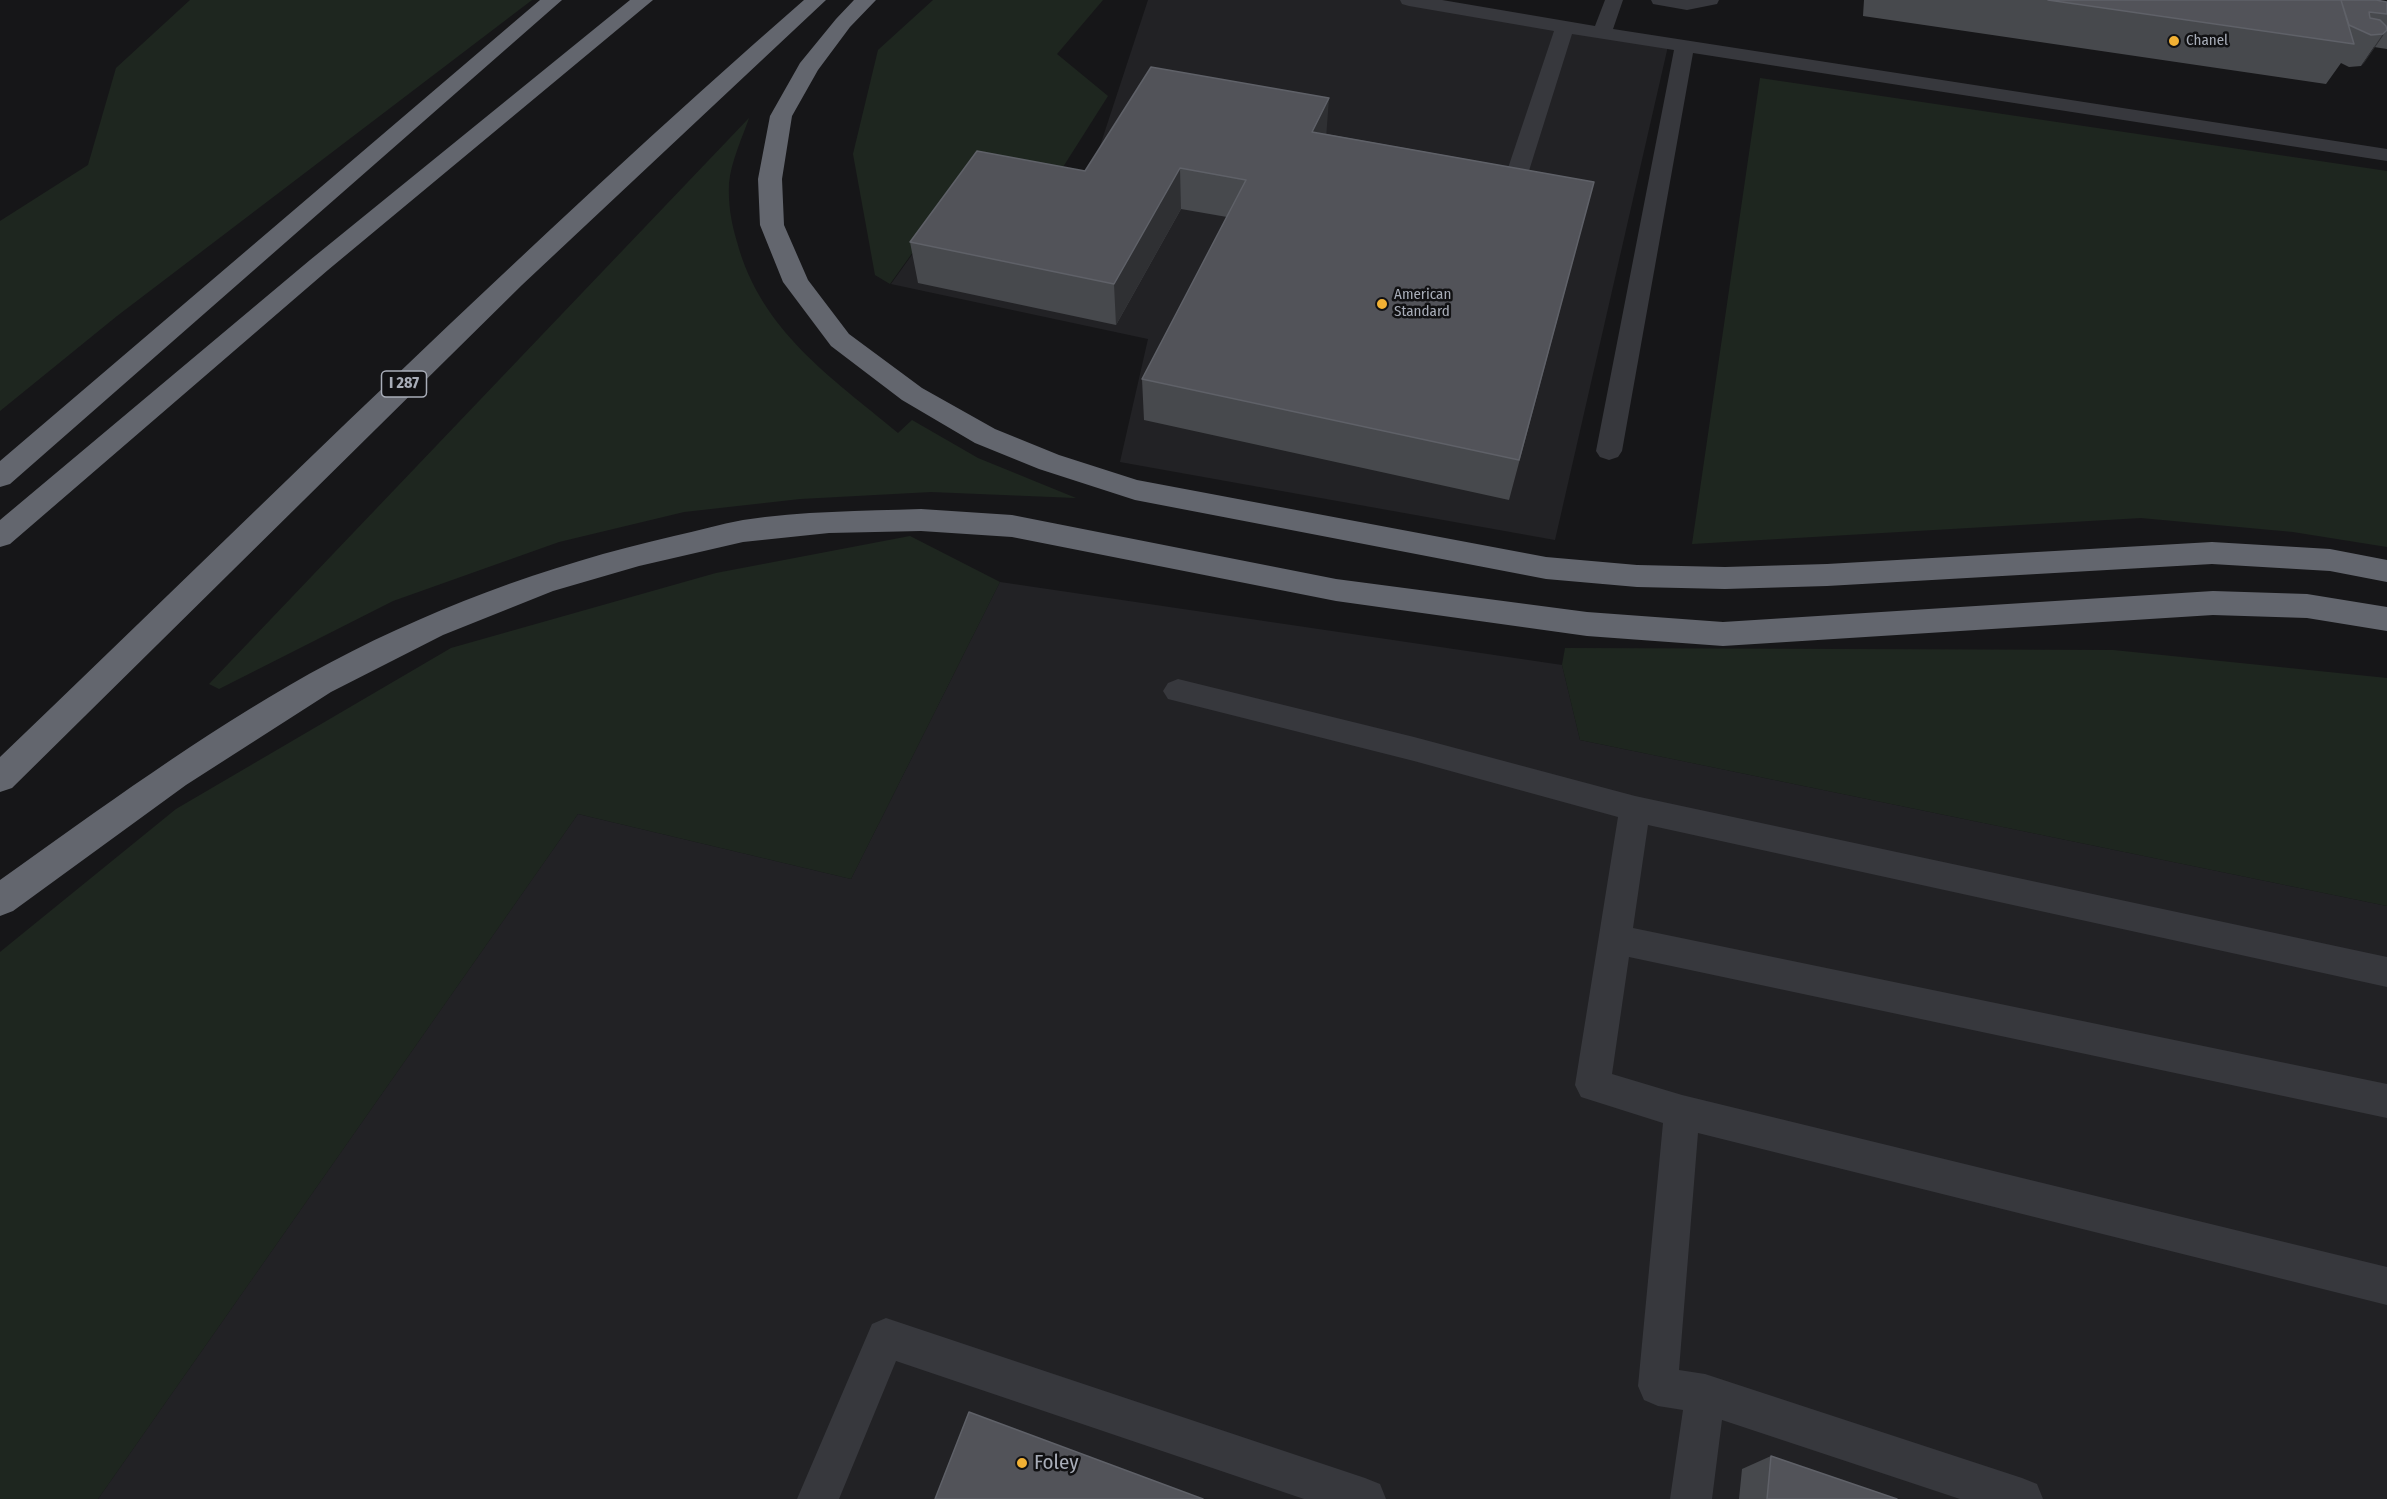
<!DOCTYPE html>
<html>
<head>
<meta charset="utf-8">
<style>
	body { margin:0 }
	canvas { display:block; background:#161618 }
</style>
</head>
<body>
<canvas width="2387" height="1499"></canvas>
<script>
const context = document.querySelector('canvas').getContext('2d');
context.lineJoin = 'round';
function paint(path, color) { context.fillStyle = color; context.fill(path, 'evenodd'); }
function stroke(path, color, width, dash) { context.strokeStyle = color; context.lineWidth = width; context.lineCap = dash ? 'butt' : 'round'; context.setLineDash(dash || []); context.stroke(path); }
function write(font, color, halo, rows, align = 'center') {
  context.font = font + ' "Fira Sans Condensed",sans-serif'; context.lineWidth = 5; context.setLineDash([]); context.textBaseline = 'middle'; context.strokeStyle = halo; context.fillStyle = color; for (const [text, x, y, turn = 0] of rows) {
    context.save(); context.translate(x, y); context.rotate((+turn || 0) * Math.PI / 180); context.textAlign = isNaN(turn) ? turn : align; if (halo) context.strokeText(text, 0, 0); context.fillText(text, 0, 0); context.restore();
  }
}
const built = new Path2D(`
	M1148 0H1429L1668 46 1555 540 1120 462 1148 339 891 284 965 181 1081 204Z
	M1000 582 1562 665 1580 740 2387 906V1499H98L578 814 851 879Z`);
const green = new Path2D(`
	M190 0H532L117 316 0 411V221L88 165 116 68Z
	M933 0H1103L1057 54 1108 96 1044 197 964 181 890 284 875 275 853 154 878 50Z
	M1760 78 2387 171V547L2293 532 2141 518 1692 544Z
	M749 118C742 138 731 162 729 183 728 204 731 222 737 242 761 331 831 377 898 433L912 420 978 458 1076 498 931 492 800 499 684 512 559 542 393 601 219 689 209 684Z
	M910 536 1000 582 851 879 578 814 98 1499H0V952L176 809 451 648 716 573Z
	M1565 648 2113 650 2387 678V906L1580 740 1562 665Z`);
const lane = new Path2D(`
	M1400 0H1442L1595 26 1605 0H1623L1613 29 2387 149V161L1693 53 1622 451 1618 457 1609 460 1600 457 1596 451 1674 50 1572 34 1528 174 1524 178 1517 180 1510 178 1506 174 1554 31 1409 6 1402 4Z
	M1651 0H1719L1717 4 1687 10 1653 4Z
	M1178 679 1414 737 1635 796 2387 957V987L1648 825 1633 928 2387 1084V1118L1629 957 1612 1074 1682 1095 2387 1267V1305L1698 1133 1679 1370 1705 1374 2022 1478 2037 1484 2043 1499H1960L1722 1420 1712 1499H1670L1683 1410 1658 1406 1644 1400 1638 1386 1663 1123 1581 1097 1575 1085 1618 817 1414 761 1168 699 1163 691 1168 683Z
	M886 1318 1365 1478 1380 1484 1386 1499H1304L896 1361 839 1499H797L872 1324Z`);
const highway = new Path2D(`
	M540 0H562L10 484 0 487V461Z
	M630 0H653L328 270 10 544 0 547V520L310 260Z
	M804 0H826L522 285 12 788 0 792V757C266 502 527 242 804 0Z
	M854 0H876L850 27 818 70 792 116 782 179 784 225 808 280 849 334 922 388 995 429 1059 455 1137 480 1546 557 1637 565 1725 567 1827 564 2212 542 2330 549 2387 560V582L2330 571 2212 564 1827 586 1725 589 1637 587 1546 579 1135 500 1039 469 975 443 902 400 831 346 783 282 760 225 758 179 770 116 800 63 836 19Z
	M921 509 1012 515 1336 579 1587 612 1723 622 2213 591 2307 594 2387 607V631L2307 618 2213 615 1723 646 1587 636 1336 601 1012 537 921 531 829 533 743 542 639 566 553 591 443 635 331 692 186 785 13 911 0 916V880C100 809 202 734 309 674 423 611 547 565 674 536 697 531 720 524 743 520 802 511 862 511 921 509Z`);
const wall = new Path2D(`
	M1864 0H2376L2387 2V49L2374 47 2361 66 2349 67 2341 63 2326 84 1863 16Z
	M1326 134 1594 182 1509 500 1144 420 1142 379 1227 217 1181 209 1116 325 918 283 910 242 1085 171Z
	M1771 1456 1897 1499H1739L1742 1469Z`);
const shadedWall = new Path2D(`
	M2387 30 2364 63 2361 66 2383 34Z
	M1329 98 1326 139 1312 132Z
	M1180 168 1181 209 1116 325 1114 284Z`);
const building = new Path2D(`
	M2048 0H2341L2354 44Z
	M2341 0H2376L2387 2V14L2369 12 2370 18 2380 20 2386 26 2387 30 2383 34 2371 35 2349 25Z
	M1151 67 1329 98 1312 132 1594 182 1519 460 1142 379 1246 180 1180 168 1114 284 910 242 977 151 1085 171Z
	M969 1412 1203 1499H935Z
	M1771 1456 1897 1499H1767Z`);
const markers = [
	[2174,41,6,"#f2b134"],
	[1382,304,6,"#f2b134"],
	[1022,1463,6,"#f2b134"]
];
const farPoinames = [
	["Chanel",2186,41],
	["American",1394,295],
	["Standard",1394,312]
];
const shields = [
	[404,384,45]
];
const shieldNames = [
	["I 287",404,384]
];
const nearPoinames = [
	["Foley",1034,1463]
];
paint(built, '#222225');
paint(green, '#1e261f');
paint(lane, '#37383d');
paint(highway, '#63666e');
paint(wall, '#47494d');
paint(shadedWall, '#2f3033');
paint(building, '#525359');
stroke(building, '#5f6168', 1.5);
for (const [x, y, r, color] of markers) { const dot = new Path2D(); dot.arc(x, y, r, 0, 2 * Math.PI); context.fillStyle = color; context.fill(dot); stroke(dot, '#111113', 2); }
write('15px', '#a8adb8', '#111113', farPoinames, 'left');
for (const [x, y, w] of shields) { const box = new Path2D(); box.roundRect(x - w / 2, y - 13, w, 26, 4.5); context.fillStyle = '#111113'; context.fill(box); stroke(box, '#a8adb8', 1.5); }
write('bold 16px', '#a8adb8', null, shieldNames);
write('21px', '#a8adb8', '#111113', nearPoinames, 'left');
</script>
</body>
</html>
